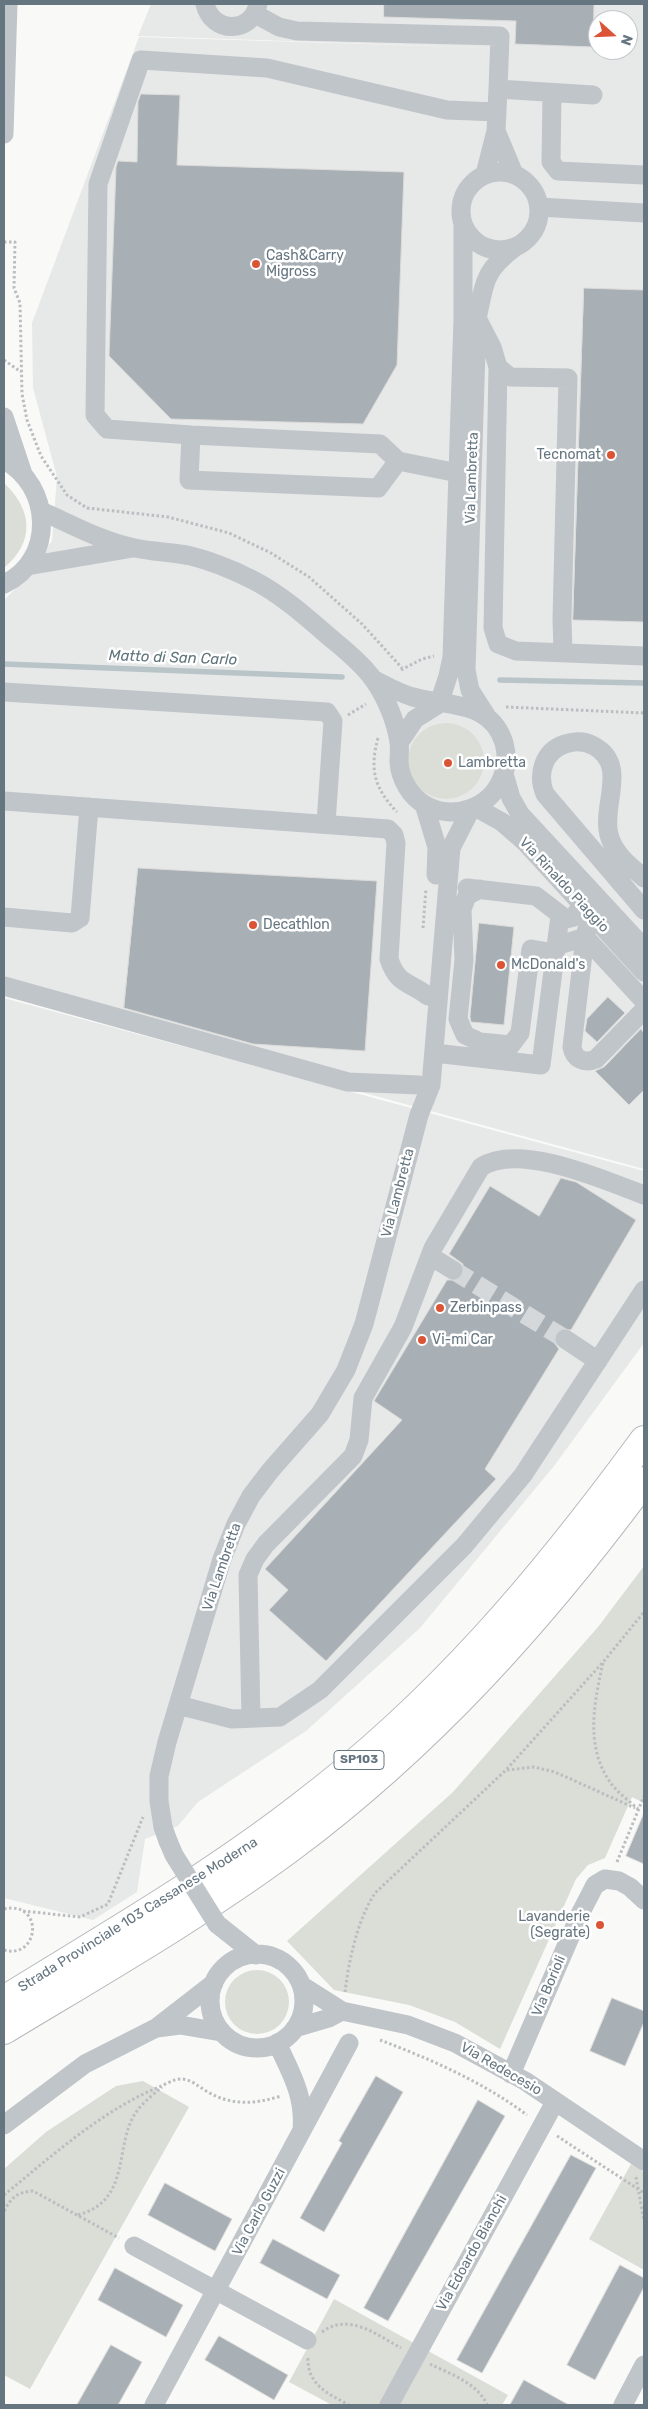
<!DOCTYPE html>
<html>
<head>
<meta charset="utf-8">
<style>
	body { margin:0 }
	#map { position:relative; width:648px; height:2409px; overflow:hidden; background:#f9f9f7; font-family:Rubik,sans-serif }
	canvas { display:block }
	.frame { position:absolute; inset:0; border:5px solid #667681; pointer-events:none }
	.north { position:absolute; left:588px; top:10px; width:50px; height:50px; box-sizing:border-box; background:#fff; border:1px solid #c2c8cd; border-radius:50%; rotate:110deg; font-size:14px; font-weight:700; line-height:20px; text-align:center; color:#667681 }
	.north::after { content:''; display:block; margin:auto; width:18px; height:22px; background:#db5436; clip-path:polygon(50% 0,100% 100%,50% 72%,0 100%) }
</style>
</head>
<body>
<div id="map">
<canvas width="648" height="2409"></canvas>
<div class="frame"></div>
<div class="north">N</div>
</div>
<script>
const context = document.querySelector('canvas').getContext('2d');
context.lineJoin = 'round';
function paint(path, color) { context.fillStyle = color; context.fill(path, 'evenodd'); }
function stroke(path, color, width, dash) { context.strokeStyle = color; context.lineWidth = width; context.lineCap = dash ? 'butt' : 'round'; context.setLineDash(dash || []); context.stroke(path); }
function write(font, color, halo, rows, align = 'center') {
  context.font = font + ' Rubik,sans-serif'; context.lineWidth = 5; context.setLineDash([]); context.textBaseline = 'middle'; context.strokeStyle = halo; context.fillStyle = color; for (const [text, x, y, turn = 0] of rows) {
    context.save(); context.translate(x, y); context.rotate((+turn || 0) * Math.PI / 180); context.textAlign = isNaN(turn) ? turn : align; if (halo) context.strokeText(text, 0, 0); context.fillText(text, 0, 0); context.restore();
  }
}
const built = new Path2D(`
	M151 4H644V1169L4 995V600L18 586 52 541 57 477 33 388 32 323 139 37 526 49 138 36ZM598 20H628V50H598Z
	M4 998 644 1171V1343L554 1466 420 1628 306 1731 198 1802 178 1826 145 1839 137 1892 93 1920 4 1898Z`);
const green = new Path2D(`
	M4 483C33 510 35 542 4 568Z
	M408 761a38 38 0 1 1 76 0a38 38 0 1 1-76 0Z
	M644 1566V1803L632 1797 605 1858 588 1865 576 1879 500 2049 455 2022 409 2005 334 1990 287 1941 453 1792 598 1627Z
	M225 2002a32 32 0 1 1 64 0a32 32 0 1 1-64 0Z
	M143 2081 189 2107 30 2389 4 2375V2169L46 2132 116 2086Z
	M631 2164 644 2172V2270L589 2239Z
	M334 2299 508 2395 502 2405H332L289 2382Z`);
const stream = new Path2D(`
	M4 664 342 677
	M500 680 644 683`);
const building = new Path2D(`
	M384 4H594L593 47 515 44 516 21 384 17Z
	M141 94 180 95 177 165 404 172 397 365 363 424 171 419 109 356 116 167 118 161 137 162 138 102Z
	M584 288 644 290V622L573 620Z
	M138 868 377 881 365 1051 253 1044 124 1008Z
	M479 923 514 927 504 1025 471 1022 470 1017Z
	M608 997 625 1013 597 1042 585 1031 587 1019Z
	M641 1029 644 1033V1090L629 1105 595 1071 604 1067Z
	M561 1178 576 1182 636 1220 571 1330 560 1329 555 1333V1344L559 1349 485 1469 496 1479 326 1661 269 1610 288 1590 265 1569 402 1420 374 1401 447 1280H458L463 1275V1264L449 1254 490 1186 539 1216Z
	M644 1813V1864L626 1856Z
	M612 1998 644 2011V2022L625 2066 590 2051Z
	M376 2076 403 2092 324 2232 300 2218 342 2143 339 2141Z
	M478 2100 505 2116 388 2321 364 2308Z
	M571 2155 596 2168 482 2373 457 2360Z
	M165 2183 232 2219 215 2251 148 2215Z
	M273 2239 340 2275 327 2299 260 2263Z
	M620 2265 644 2278V2287L595 2380 567 2365Z
	M115 2268 183 2305 166 2337 98 2300Z
	M219 2336 288 2375 274 2400 205 2360Z
	M111 2345 142 2362 118 2405H77Z
	M524 2380 569 2405H510Z`);
const minorTunnel = new Path2D(`
	M453 1270 565 1339`);
const path = new Path2D(`
	M4 242H15L14 288 20 303 22 394 27 420 41 456 67 495 87 508 168 517 229 533 271 553 309 577 362 624 402 668
	M4 360 21 372
	M401 670 422 659 434 656
	M506 707 644 713
	M348 715 366 704
	M378 738C369 770 375 789 397 812
	M423 928 426 889
	M603 1663C594 1703 585 1746 610 1782 617 1792 629 1801 638 1809
	M507 1770 534 1767 555 1772 635 1808
	M617 1862 644 1796
	M4 1909C44 1900 40 1960 4 1950
	M23 1911 80 1917 108 1904 143 1817
	M345 1992C349 1960 357 1921 375 1893L506 1770 604 1661 644 1612
	M380 2040C430 2059 483 2082 527 2115
	M557 2136 644 2193
	M636 2177 644 2221
	M4 2195C52 2156 101 2111 159 2087 166 2084 174 2079 181 2079 191 2079 199 2087 208 2092 232 2106 255 2104 281 2096
	M4 2211C11 2198 17 2192 33 2191L119 2238
	M78 2215C133 2200 113 2143 137 2111 143 2102 154 2094 162 2087
	M322 2332C349 2312 377 2335 401 2348
	M308 2358C307 2385 329 2394 349 2405
	M430 2364C450 2374 478 2383 487 2405`);
const minor = new Path2D(`
	M205 4C212 34 252 34 258 4
	M255 14 279 27 297 31 500 36 498 89
	M552 94 551 162 558 171 644 175
	M496 131 514 174
	M4 134 8 4
	M461 211a39 39 0 1 1 78 0a39 39 0 1 1-78 0Z
	M485 174 496 131 498 89 593 95
	M539 207 644 213
	M478 320 492 347 498 367 493 628 498 644 516 651 644 656
	M498 367 510 377 568 378 562 619 563 653
	M4 417 23 474
	M191 435 107 429 95 415 98 184 141 60 267 68 447 110 497 112
	M4 460C52 485 56 560 4 584
	M398 461 380 444 191 435 189 480 378 488 398 461 458 473 465 481 471 505
	M41 511C71 524 103 542 135 548 153 552 173 552 191 556 211 561 233 570 251 579 279 593 303 614 326 634 341 647 361 662 373 679 385 695 396 721 399 742 400 748 399 755 399 762 400 779 410 796 425 805 454 821 490 808 502 778 507 767 507 754 504 743 491 700 448 707 413 697 399 693 386 686 373 679
	M27 566 133 548
	M4 692 327 712 333 721 326 823
	M439 704 448 676 452 657 463 319V223
	M486 715 470 690 466 670 477 319C485 282 483 272 514 248
	M399 743 415 719 439 704
	M504 774 511 798 520 814 644 948
	M4 801 388 829 394 835 396 843 389 959C398 986 409 981 428 996
	M424 804 437 847 436 875
	M475 807 502 822 525 842 644 972
	M644 878C630 866 614 854 609 835 601 806 629 765 594 746 585 741 574 741 565 744 543 751 537 775 545 794L644 910
	M467 888 536 896 566 919 574 917 582 904
	M480 889 467 896 462 909 464 960 458 1019 465 1035 480 1042 511 1045 520 1033 531 949 555 953
	M4 917 72 923 80 918 89 807
	M587 929 585 937 644 1001
	M556 946 585 937 572 1047C574 1059 584 1064 596 1059L644 1010
	M4 986 348 1082 419 1085
	M434 1053 541 1065 560 916
	M430 1256 453 1270
	M565 1339 598 1361
	M178 1705 232 1719 280 1717 320 1690 464 1546 523 1475 644 1290
	M251 1718 248 1575 255 1559 266 1544 353 1456 359 1440 363 1398 403 1327 433 1248 481 1167C519 1142 604 1180 644 1195
	M168 1841 163 1827 159 1801V1776L167 1742 222 1559 236 1524 251 1496 270 1471 320 1414 346 1370 364 1324 419 1115 431 1085 451 848 471 809
	M217 1924 256 1955
	M210 2001a47 47 0 1 1 94 0a47 47 0 1 1-94 0Z
	M301 1985 342 2011 408 2025 455 2043 525 2081 644 2161
	M157 2028 180 2025 221 2032
	M295 2028 329 2018 342 2011
	M277 2043C291 2073 305 2096 302 2130
	M511 2074 580 1914 595 1885 605 1879 619 1881 630 1887 644 1900
	M4 2125 85 2064 156 2028 214 1983
	M134 2246 307 2340
	M154 2405 349 2043
	M389 2405 555 2102
	M623 2405 644 2365`);
const highway = new Path2D(`
	M4 2000C104 1938 207 1879 300 1807 439 1702 542 1579 644 1440
	M4 2030C100 1972 198 1916 289 1849 429 1745 541 1620 644 1481`);
const minorBridge = new Path2D(`
	M168 1841 174 1855 217 1924`);
const markers = [
	[256,264,5,"#db5436"],
	[611,455,5,"#db5436"],
	[448,763,5,"#db5436"],
	[253,925,5,"#db5436"],
	[501,965,5,"#db5436"],
	[440,1308,5,"#db5436"],
	[422,1340,5,"#db5436"],
	[600,1925,5,"#db5436"]
];
const shields = [
	[359,1760,50]
];
const shieldNames = [
	["SP103",359,1760]
];
const poiNames = [
	["Cash&Carry",266,256],
	["Migross",266,272],
	["Tecnomat",601,455,"right"],
	["Lambretta",458,763],
	["Decathlon",263,925],
	["McDonald's",511,965],
	["Zerbinpass",450,1308],
	["Vi-mi Car",432,1340],
	["Lavanderie",590,1917,"right"],
	["(Segrate)",590,1933,"right"]
];
const streetNames = [
	["Via Lambretta",472,478,-88],
	["Via Rinaldo Piaggio",564,885,47],
	["Via Lambretta",398,1193,-75],
	["Via Lambretta",222,1567,-71],
	["Strada Provinciale 103 Cassanese Moderna",138,1915,-32],
	["Via Borioli",549,1986,-67],
	["Via Redecesio",501,2069,30],
	["Via Carlo Guzzi",259,2212,-62],
	["Via Edoardo Bianchi",472,2253,-61]
];
const waterNames = [
	["Matto di San Carlo",173,658,2]
];
paint(built, '#e7e8e8');
paint(green, '#daded7');
stroke(stream, '#b8c4c8', 5.5);
paint(building, '#a8b0b6');
stroke(building, '#dbdbd9', 1);
stroke(minorTunnel, '#d4d8da', 19, [19, 9]);
stroke(highway, '#b4b8bc', 30);
stroke(path, '#bbbec1', 3, [2.5, 2.5]);
stroke(minor, '#c0c5c9', 19);
stroke(highway, '#fff', 28);
stroke(minorBridge, '#c0c5c9', 19);
for (const [x, y, r, color] of markers) { const dot = new Path2D(); dot.arc(x, y, r, 0, 2 * Math.PI); context.fillStyle = color; context.fill(dot); stroke(dot, '#fff', 2); }
for (const [x, y, w] of shields) { const box = new Path2D(); box.roundRect(x - w / 2, y - 9.5, w, 19, 4); context.fillStyle = '#fff'; context.fill(box); stroke(box, '#667681', 1); }
write('bold 12px', '#667681', null, shieldNames);
write('14px', '#667681', '#fff', poiNames, 'left');
write('14px', '#667681', '#fff', streetNames);
write('italic 15px', '#60757b', '#fff', waterNames);
</script>
</body>
</html>
